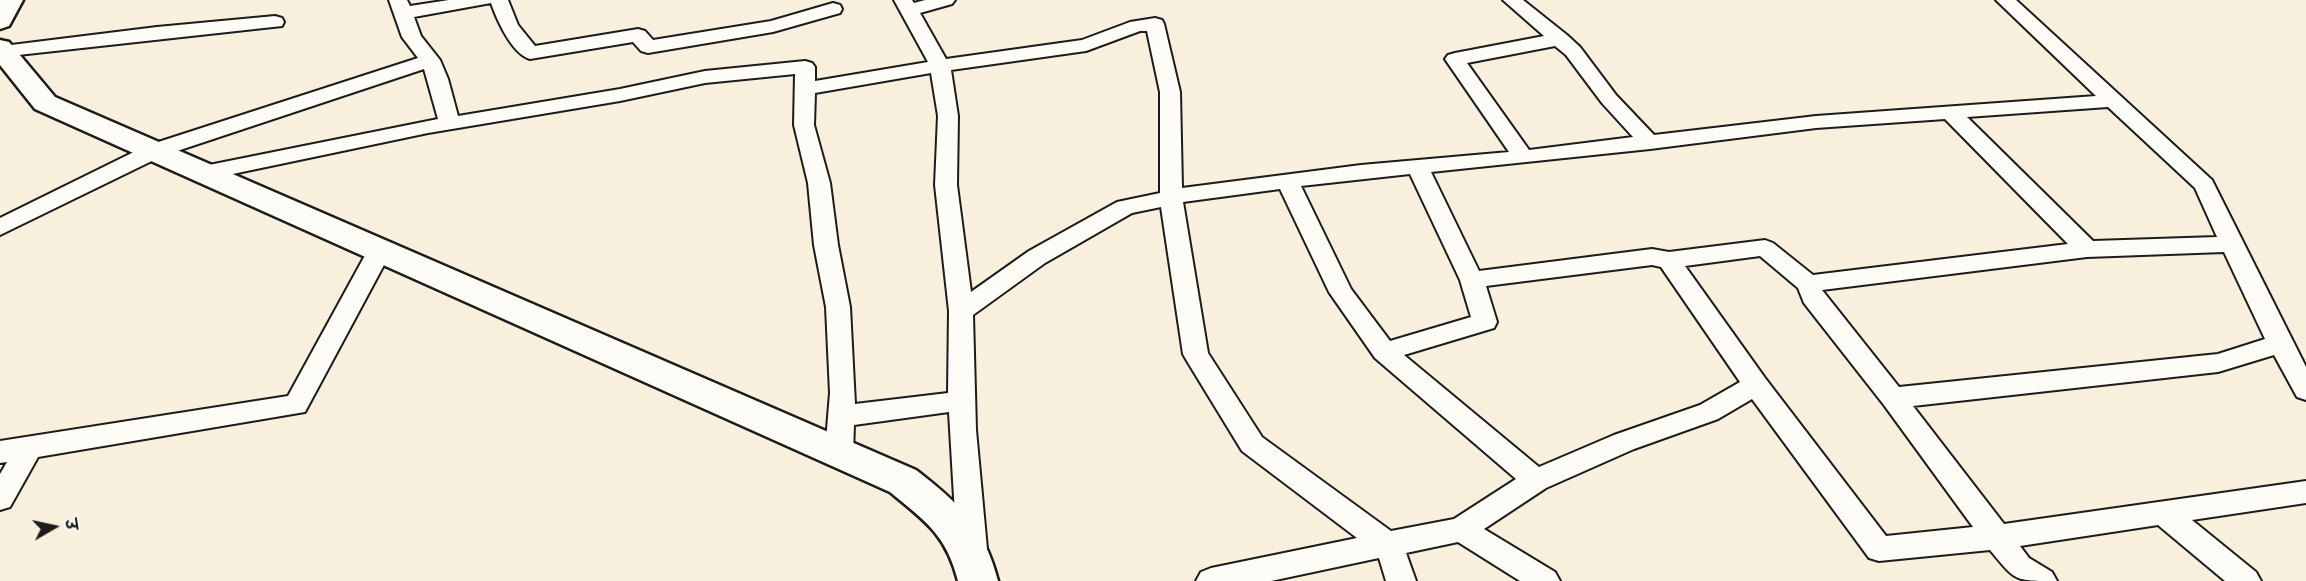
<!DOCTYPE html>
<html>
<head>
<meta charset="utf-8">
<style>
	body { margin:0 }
	#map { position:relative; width:2306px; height:581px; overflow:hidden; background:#f8efdd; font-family:Delius,"Playpen Sans Deva",sans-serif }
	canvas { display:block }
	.north { position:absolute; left:24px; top:497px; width:60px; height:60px; -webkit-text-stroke:4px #fdfcf7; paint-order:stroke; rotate:81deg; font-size:16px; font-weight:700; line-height:24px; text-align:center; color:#1c1c1c }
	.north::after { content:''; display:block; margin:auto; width:21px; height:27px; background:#1c1c1c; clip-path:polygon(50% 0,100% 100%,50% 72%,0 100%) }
</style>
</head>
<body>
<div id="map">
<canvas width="2306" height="581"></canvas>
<div class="north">उ</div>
</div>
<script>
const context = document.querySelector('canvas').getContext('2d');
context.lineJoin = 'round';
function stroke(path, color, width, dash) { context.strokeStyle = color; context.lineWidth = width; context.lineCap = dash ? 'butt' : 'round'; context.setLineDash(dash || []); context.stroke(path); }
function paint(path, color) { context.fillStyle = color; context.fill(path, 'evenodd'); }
const street = new Path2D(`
	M389 0H407L410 6 449 0H508L518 25 535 46 638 29 645 31 653 40 771 21 833 3 840 5 842 9 840 13 773 32 648 53 641 51 633 42 530 59C512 54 497 20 491 3L414 17 421 36 440 60 448 79 458 116 620 89 705 71 805 61 812 63 815 67V81L928 62 894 0H912L914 3 925 0H955L952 4 920 13 946 59 1082 40 1130 22 1155 18 1162 20 1164 24 1180 92 1182 188 1361 165 1509 152 1445 59 1448 55 1455 53 1544 36 1503 0H1523L1567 35 1580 47 1616 95 1654 135 1816 116 2096 96 1996 0H2016L2212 180 2306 367V400L2297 397 2274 355 2218 372 1913 406 2004 524 2306 481V503L2192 520 2256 572 2261 581H2225L2158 525 2020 546 2029 558 2052 572 2057 581C2013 581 2016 581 1990 550L1879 561 1869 558 1752 399 1718 419 1634 449 1546 488 1484 529 1555 572 1560 581H1520L1458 542 1406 553 1416 581H1386L1379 558 1271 581H1196L1201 572 1211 568 1357 538 1242 451 1187 361 1183 354 1161 207 1132 213 1045 263 973 315 976 430 987 549 982 558 972 561 962 558 957 549 949 412 854 425 853 453 849 461 839 464 829 461 825 453 830 393 826 307 814 245 808 183 794 125 795 74 705 83 620 101 428 133 204 180 196 178 193 173 196 168 204 166 438 119 424 69 162 156 0 235V218L146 146 418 58 402 37ZM1140 31H1147L1160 92V193L1117 202 1029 251 971 292 957 185 958 116 951 70 1086 51ZM1555 46 1566 55 1602 103 1633 137 1529 150 1467 63ZM931 73 938 116 935 185 949 311 948 393 855 404 850 307 838 245 830 183 814 125 815 93ZM2108 107 2195 188 2217 237 2093 241 1967 117ZM1945 119 2068 244 1813 275 1773 243 1765 240 1669 252 1652 249 1479 271 1431 172 1650 149 1816 128ZM1410 174 1460 280 1471 317 1390 341 1351 289 1301 186ZM1280 189 1329 292 1375 358 1516 479 1454 519 1391 531 1262 437 1208 353 1183 202ZM2224 252 2265 339 2218 354 1899 387 1822 290 2087 257ZM1760 256 1798 288 1804 303 1884 405 1973 527 1886 536 1765 378 1685 266ZM1652 265 1661 267 1740 382 1700 405 1614 435 1539 467 1404 355 1494 328 1497 322 1486 286Z
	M275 16 282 18 284 22 282 26 0 57V47L3 46 157 27Z
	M380 242 388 244 392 250 305 412 38 457 10 507 0 510V474L7 462 0 463V441L288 396 368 250 372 244Z`);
const secondary = new Path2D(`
	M0 0H23L9 26 0 29Z
	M0 40 9 42 55 97 916 470C960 504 984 527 998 581H958C946 534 925 521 890 492L35 109 0 65Z`);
stroke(street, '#1c1c1c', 4);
stroke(secondary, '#1c1c1c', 5);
paint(street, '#fdfcf7');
paint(secondary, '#fdfcf7');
</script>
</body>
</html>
